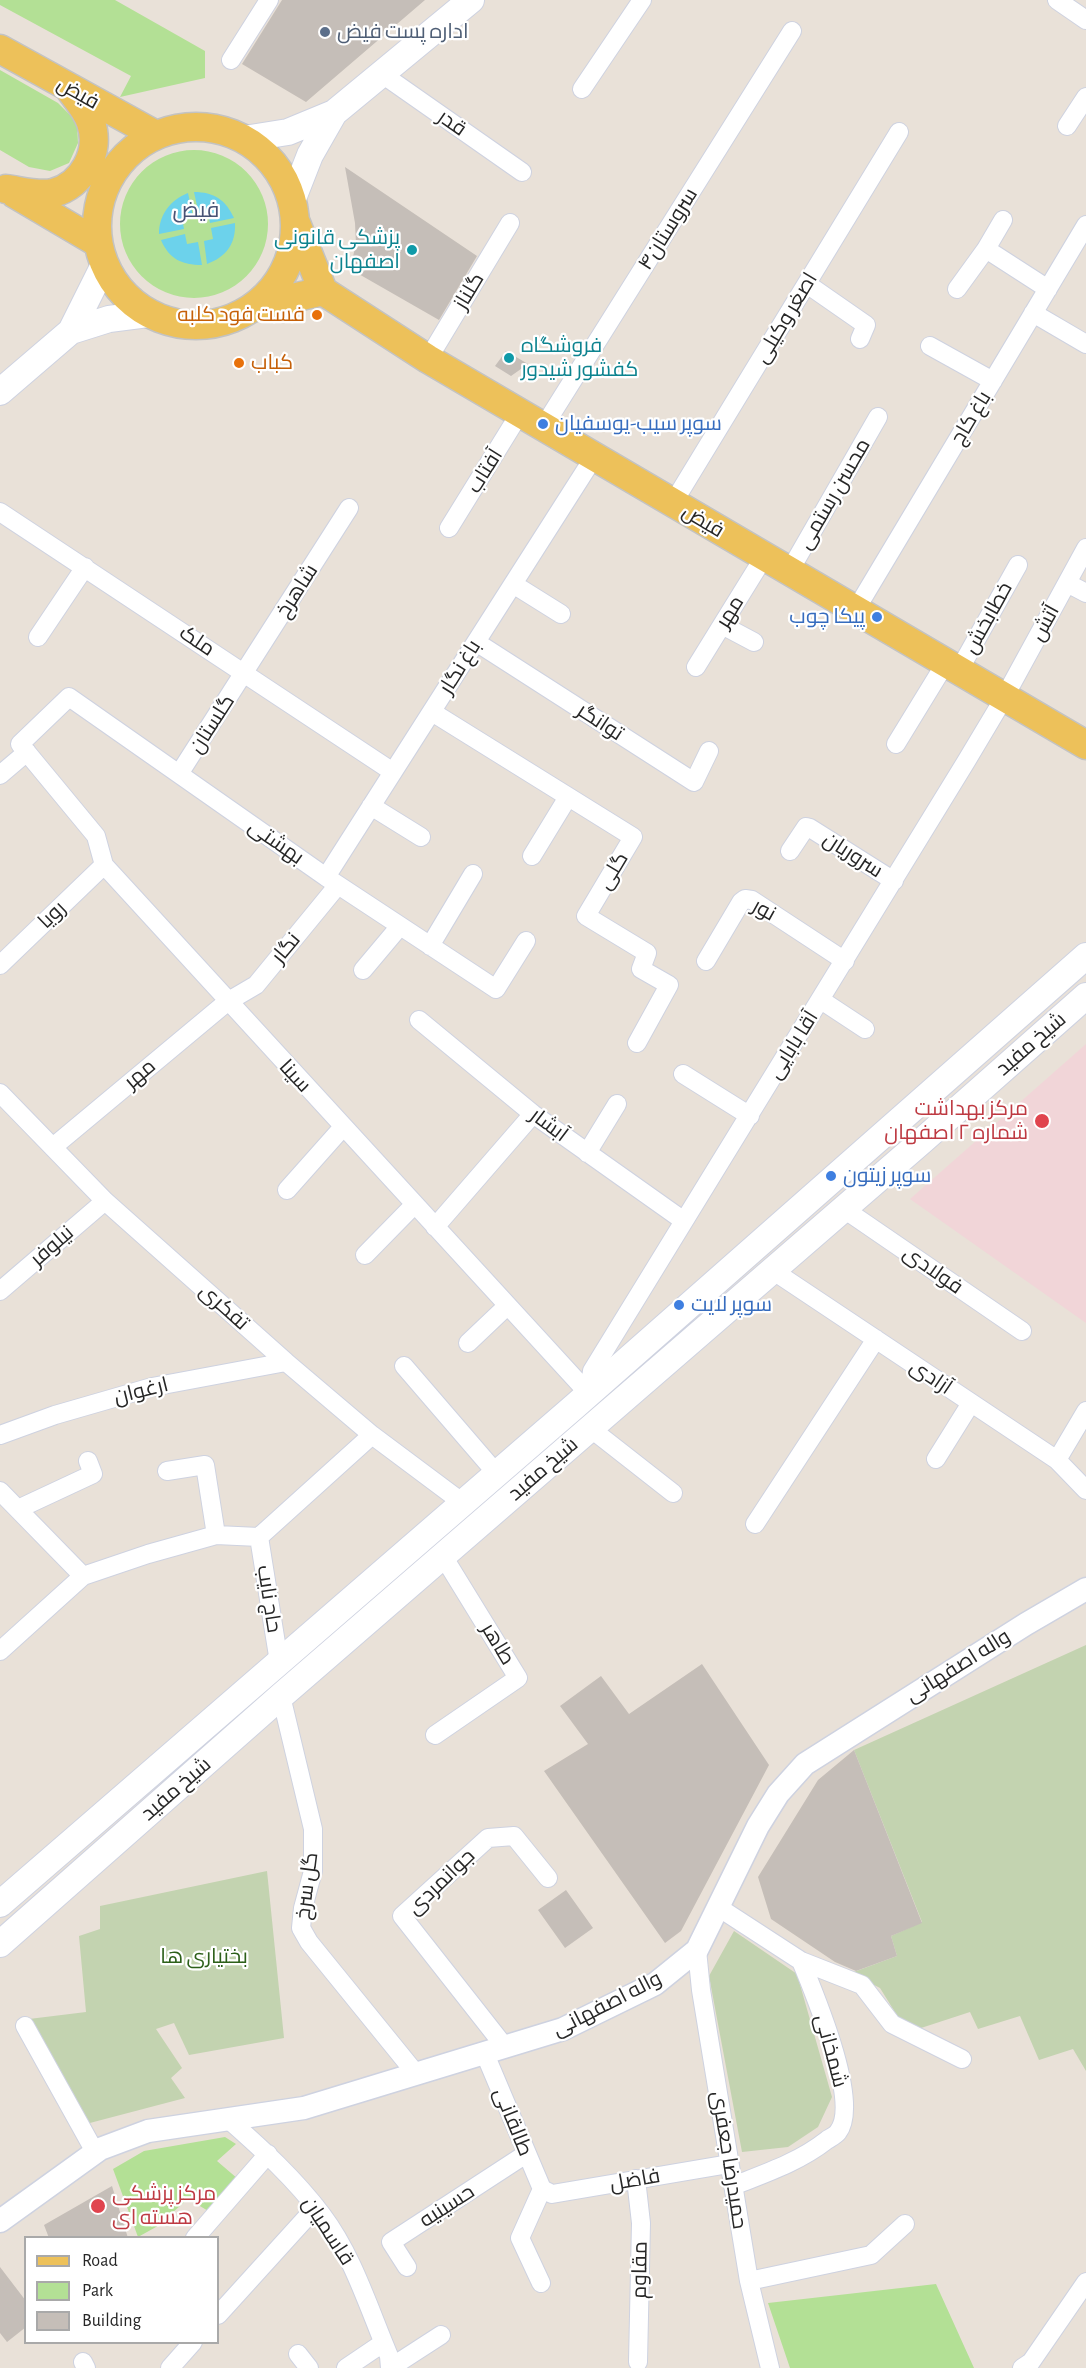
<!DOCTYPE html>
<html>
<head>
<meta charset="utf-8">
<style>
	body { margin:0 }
	#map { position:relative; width:1086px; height:2368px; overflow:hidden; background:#e9e1d8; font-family:"Alegreya Sans",sans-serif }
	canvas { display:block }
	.legend { position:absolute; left:24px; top:2236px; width:195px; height:108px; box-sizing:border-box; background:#fff; border:2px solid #a9a9a9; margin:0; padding:8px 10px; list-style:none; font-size:18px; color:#272727 }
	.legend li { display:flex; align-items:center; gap:12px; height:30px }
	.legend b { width:30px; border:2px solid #a9a9a9 }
</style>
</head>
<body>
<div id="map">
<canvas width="1086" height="2368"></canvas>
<ul class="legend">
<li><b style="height:8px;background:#edc15a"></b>Road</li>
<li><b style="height:16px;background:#b3e095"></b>Park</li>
<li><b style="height:16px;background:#c5beb8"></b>Building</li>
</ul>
</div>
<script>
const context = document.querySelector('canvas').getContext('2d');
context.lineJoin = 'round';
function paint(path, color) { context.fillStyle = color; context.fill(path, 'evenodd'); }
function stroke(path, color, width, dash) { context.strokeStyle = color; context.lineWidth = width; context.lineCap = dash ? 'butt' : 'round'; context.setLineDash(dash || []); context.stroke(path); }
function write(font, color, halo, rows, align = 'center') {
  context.font = font + ' "Alegreya Sans",Cairo,sans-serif'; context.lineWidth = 4.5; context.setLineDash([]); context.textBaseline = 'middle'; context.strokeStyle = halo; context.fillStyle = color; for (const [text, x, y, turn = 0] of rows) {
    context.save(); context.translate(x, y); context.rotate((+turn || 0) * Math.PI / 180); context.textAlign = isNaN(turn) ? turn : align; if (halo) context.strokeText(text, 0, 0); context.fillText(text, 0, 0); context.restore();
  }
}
const medical = new Path2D(`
	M1086 1044V1323L910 1199Z`);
const green = new Path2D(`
	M0 0H115L205 51V78L120 97 131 76 0 5Z
	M0 70 58 103 77 122 78 143 69 163 50 171 29 167 0 150Z
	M120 224a74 74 0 1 1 148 0a74 74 0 1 1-148 0Z
	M225 2137 236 2144 217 2161 238 2179 210 2212 188 2199 156 2227 138 2237 113 2169 144 2151Z
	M936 2284 974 2368H790L768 2303Z`);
const cemetery = new Path2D(`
	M1086 1645V2071L1073 2049 1039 2060 1020 2016 978 2029 970 2012 921 2028 898 2017 880 1988 851 1973 897 1956 891 1936 922 1922 854 1750Z
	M267 1871 284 2038 189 2055 174 2023 156 2029 182 2068 171 2078 185 2098 86 2124 29 2019 86 2012 79 1936 100 1929V1906Z
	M734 1931 797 1974 832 2097 818 2127 788 2147 742 2152 709 1976Z`);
const water = new Path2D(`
	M194 192C214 192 226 200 234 218L210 223 208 213 199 215Z
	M188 193 193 216 182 218 184 229 159 234C159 215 170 200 188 193Z
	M235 223C236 244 226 257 207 264L204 241 213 239 211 228Z
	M185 234 187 244 198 242 202 265C182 265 169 259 161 240Z`);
const building = new Path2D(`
	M282 0H425L306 102 242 64Z
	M345 167 477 256 439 320 350 269 356 244 355 223Z
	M506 351 528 364 511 376 495 366Z
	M702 1664 769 1765 681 1931 665 1943 544 1771 588 1744 560 1706 601 1676 629 1714Z
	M854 1750 922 1923 891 1936 897 1956 856 1971 835 1962 771 1919 758 1877 818 1780Z
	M566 1890 593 1928 565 1948 538 1910Z
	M112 2186 128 2238H49L44 2225Z
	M0 2267 26 2301V2327L7 2342 0 2333Z`);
const minor = new Path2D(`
	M1057 0 1086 20
	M231 60 269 0
	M382 74 522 172
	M582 89 642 0
	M1067 126 1086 97
	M986 249 1048 289
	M807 284 866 325 860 339
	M957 289 986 249 1003 220
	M1033 313 1086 344
	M930 346 993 381
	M428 359 510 223
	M544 426 792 31
	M673 503 899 132
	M0 512 393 772
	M449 528 520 413
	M789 572 878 417
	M1067 583 1086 593
	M513 584 561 614
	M855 611 1086 225
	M722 625 754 642
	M38 637 85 567
	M476 642 694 782 709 751
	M696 667 764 557
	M958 672 1018 565
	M432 712 633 837 586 916 647 953 641 969 669 985 637 1043
	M896 744 945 664
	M179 774 349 508
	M0 775 27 752
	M371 806 421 837
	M790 851 806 827 810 828 894 881
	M532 856 568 797
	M326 877 594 457
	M526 941 496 989 326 877 69 697 20 744 96 836 104 865 589 1394
	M430 946 473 874
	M706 961 741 902 745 899 752 900 845 961
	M0 965 104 865
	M363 970 400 926
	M821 1000 865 1029
	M419 1020 533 1114 684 1221
	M683 1074 750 1116
	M0 1093 105 1201 286 1362 372 1435 463 1503
	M53 1147 227 1002 256 985 338 885
	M587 1153 617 1104
	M287 1190 343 1127
	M844 1209 1022 1331
	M435 1227 533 1114
	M365 1255 414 1205
	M772 1270 1057 1460 1086 1490
	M0 1291 105 1201
	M468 1343 507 1306
	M404 1366 497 1474
	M589 1394 592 1371 967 760 1004 698 1086 548
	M590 1428 673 1493
	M0 1435 55 1415 152 1387 286 1362
	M936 1459 971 1403
	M1057 1460 1086 1411
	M167 1471 205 1465 216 1535
	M0 1491 83 1576
	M18 1509 93 1474 88 1461
	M755 1524 876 1339
	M259 1537 279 1662
	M0 1651 83 1576 148 1554 216 1535 259 1537 372 1435
	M281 1696 313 1829V1871L303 1908 301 1928 309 1942 417 2075
	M435 1735 518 1678 443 1556
	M718 1907 801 1961 862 1985 892 2024 962 2059
	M697 1950 701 1990 749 2281 770 2368
	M25 2026 95 2152
	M505 2047 402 1916 488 1838 514 1836 548 1878
	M485 2054 542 2189
	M228 2119C262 2149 295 2179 322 2215 353 2256 369 2309 389 2356L390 2368
	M636 2179 641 2223 638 2362
	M733 2186C766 2173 799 2162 827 2140 830 2138 836 2135 838 2132 861 2103 814 1993 801 1961
	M542 2189 552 2194 729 2164
	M195 2238 268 2154
	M407 2267 391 2242 526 2154
	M749 2281 871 2255 905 2224
	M541 2283 520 2238 542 2189
	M218 2315 316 2207
	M298 2354 309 2368
	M83 2362 86 2368
	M170 2368 193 2342
	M346 2368 383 2343
	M390 2368 441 2335
	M1022 2368 1031 2362 1086 2282`);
const tertiary = new Path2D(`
	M0 2221 100 2149 148 2131 304 2108 563 2029 655 1984 697 1950 758 1826 778 1794 805 1764 1026 1624 1086 1589`);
const secondary = new Path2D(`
	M244 139 288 132 334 113 471 0
	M292 201 310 155 334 113
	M71 331 104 265
	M0 392 71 331 109 319 148 314
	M0 1904 575 1406 1086 956
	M0 1944 281 1696 922 1141 1086 996`);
const primary = new Path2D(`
	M0 49 156 135
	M97 226a99 99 0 1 1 198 0a99 99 0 1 1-198 0Z
	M6 189C21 191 38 196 53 193 83 185 101 152 91 123 87 110 76 98 68 87
	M15 194 98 243
	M296 223 323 291
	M323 291 428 359 1086 745
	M254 307 323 291`);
const markers = [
	[325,32,6,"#5c6f8a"],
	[412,250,6,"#0f9aa8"],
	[317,315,6,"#e8710a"],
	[509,358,6,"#0f9aa8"],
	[239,363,6,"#e8710a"],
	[543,424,6,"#3f7fe0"],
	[877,617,6,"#3f7fe0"],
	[1042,1121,8,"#e0444e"],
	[831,1176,6,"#3f7fe0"],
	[679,1305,6,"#3f7fe0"],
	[98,2206,8,"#e0444e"]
];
const serviceNames = [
	["اداره پست فیض",337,32]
];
const streetNames = [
	["فیض",78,93,29],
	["قدر",452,123,35],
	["سروستان۴",668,229,-58],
	["گلناز",469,291,-59],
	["اصغر وکیلی",786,318,-59],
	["باغ کاج",971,418,-59],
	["آفتاب",485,471,-58],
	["محسن رستمی",834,494,-60],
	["فیض",703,521,31],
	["شاهرخ",297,591,-57],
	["مهر",730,612,-58],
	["خطابخش",988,618,-61],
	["آتش",1045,623,-61],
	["ملک",197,641,34],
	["باغ نگار",460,667,-58],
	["توانگر",600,722,33],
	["گلستان",212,724,-57],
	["بهشتی",276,842,35],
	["سروریان",853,855,33],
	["گلی",613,871,-59],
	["نور",764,910,29],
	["رویا",52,915,-44],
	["نگار",286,948,-50],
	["شیخ مفید",1031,1044,-41],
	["آقا بابایی",793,1045,-58],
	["مهر",140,1074,-40],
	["سینا",295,1076,47],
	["آبشار",549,1125,37],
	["نیلوفر",52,1246,-41],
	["فولادی",933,1270,35],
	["تفکری",224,1307,42],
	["آزادی",931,1377,34],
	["ارغوان",141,1391,-14],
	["شیخ مفید",543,1469,-41],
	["حاج نایب",269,1599,81],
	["طاهر",498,1644,59],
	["واله اصفهانی",958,1666,-32],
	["شیخ مفید",176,1789,-41],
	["جوانمردی",441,1882,-44],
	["گل سرخ",307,1886,-83],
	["واله اصفهانی",607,2004,-27],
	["شمخانی",831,2051,75],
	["طالقانی",513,2122,68],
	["حمیدرضا جعفری",729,2160,81],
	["فاضل",635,2180,-10],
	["حسینیه",447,2206,-33],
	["قاسمیان",328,2231,57],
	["مقاوم",640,2270,-89]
];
const cultureNames = [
	["پزشکی قانونی",400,238],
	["اصفهان",400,262],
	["فروشگاه",521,346,"left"],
	["کفشور شیدور",521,370,"left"]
];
const foodNames = [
	["فست فود کلبه",305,315],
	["کباب",251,363,"left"]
];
const shopNames = [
	["سوپر سیب-یوسفیان",555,424],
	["پیکا چوب",865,617,"right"],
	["سوپر زیتون",843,1176],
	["سوپر لایت",691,1305]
];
const healthNames = [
	["مرکز بهداشت",1028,1109],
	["شماره ۲ اصفهان",1028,1133],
	["مرکز پزشکی",112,2194,"left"],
	["هسته ای",112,2218,"left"]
];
const parkNames = [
	["بختیاری ها",204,1957]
];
const neighbourhoodNames = [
	["فیض",196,210]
];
paint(medical, '#f1d5d8');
paint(green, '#b3e095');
paint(cemetery, '#c3d3b0');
paint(water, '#6cd2eb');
paint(building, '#c5beb8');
stroke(minor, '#ced2e0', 20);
stroke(tertiary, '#ced2e0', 25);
stroke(secondary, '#ced2e0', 28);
stroke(primary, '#c3c3c3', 31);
stroke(minor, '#fff', 18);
stroke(tertiary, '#fff', 22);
stroke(secondary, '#fff', 26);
stroke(primary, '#edc15a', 28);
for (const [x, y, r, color] of markers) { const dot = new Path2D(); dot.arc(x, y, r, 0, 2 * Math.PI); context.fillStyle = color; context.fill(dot); stroke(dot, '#fff', 2); }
write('21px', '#4e5e75', '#fff', serviceNames, 'left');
write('21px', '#272727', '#fff', streetNames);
write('21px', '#0d838f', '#fff', cultureNames, 'right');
write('21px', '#c56008', '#fff', foodNames, 'right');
write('21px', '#366cbe', '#fff', shopNames, 'left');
write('21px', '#be3a42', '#fff', healthNames, 'right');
write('21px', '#2d601a', '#fff', parkNames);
write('22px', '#495476', '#fff', neighbourhoodNames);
</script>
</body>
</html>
